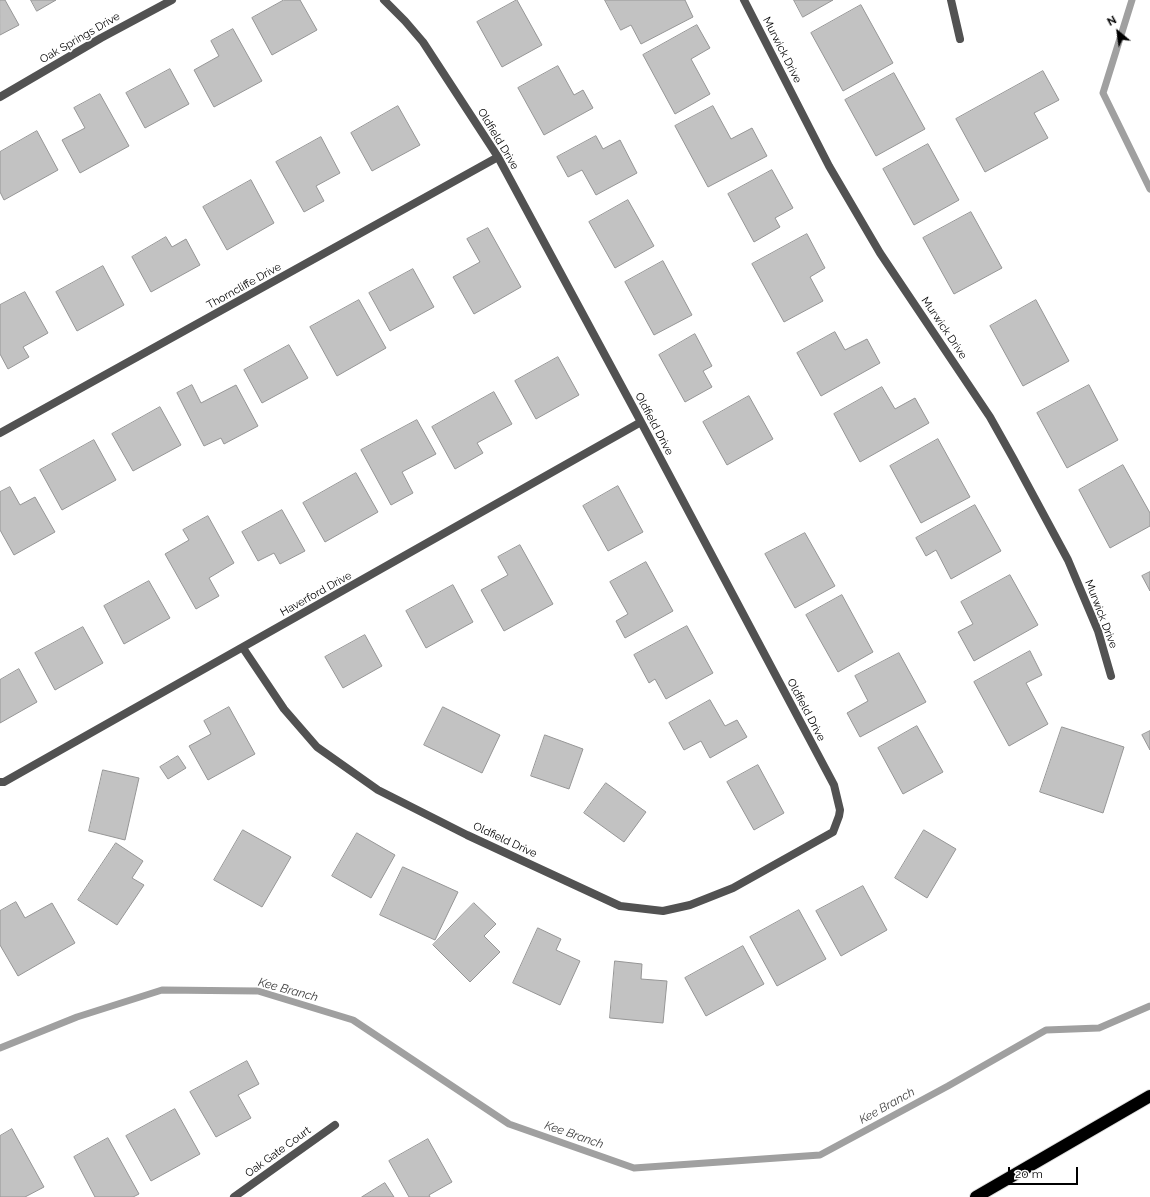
<!DOCTYPE html>
<html>
<head>
<meta charset="utf-8">
<style>
	body { margin:0 }
	#map { position:relative; width:1150px; height:1197px; overflow:hidden; background:#fff; font-family:Raleway,sans-serif }
	canvas { display:block }
	.north { position:absolute; left:1098px; top:12px; width:40px; height:40px; -webkit-text-stroke:3px #fff; paint-order:stroke; rotate:331deg; font-size:11px; font-weight:700; line-height:16px; text-align:center; color:#000 }
	.north::after { content:''; display:block; margin:auto; width:14px; height:18px; background:#000; clip-path:polygon(50% 0,100% 100%,50% 72%,0 100%) }
	.scale { position:absolute; left:1008px; top:1167px; width:70px; height:18px; box-sizing:border-box; border:2px solid #000; border-top:0; padding-left:5px; font-size:12px; line-height:14px; white-space:nowrap; color:#000; -webkit-text-stroke:3px #fff; paint-order:stroke }
</style>
</head>
<body>
<div id="map">
<canvas width="1150" height="1197"></canvas>
<div class="north">N</div>
<div class="scale">20 m</div>
</div>
<script>
const context = document.querySelector('canvas').getContext('2d');
context.lineJoin = 'round';
function stroke(path, color, width, dash) { context.strokeStyle = color; context.lineWidth = width; context.lineCap = dash ? 'butt' : 'round'; context.setLineDash(dash || []); context.stroke(path); }
function paint(path, color) { context.fillStyle = color; context.fill(path, 'evenodd'); }
function write(font, color, halo, rows, align = 'center') {
  context.font = font + ' Raleway,sans-serif'; context.lineWidth = 3.5; context.setLineDash([]); context.textBaseline = 'middle'; context.strokeStyle = halo; context.fillStyle = color; for (const [text, x, y, turn = 0] of rows) {
    context.save(); context.translate(x, y); context.rotate((+turn || 0) * Math.PI / 180); context.textAlign = isNaN(turn) ? turn : align; if (halo) context.strokeText(text, 0, 0); context.fillText(text, 0, 0); context.restore();
  }
}
const stream = new Path2D(`
	M1132 0 1103 93 1150 189
	M0 1048 77 1017 162 990 258 991 353 1020 509 1124 634 1168 820 1155 948 1086 1046 1030 1099 1028 1150 1006`);
const building = new Path2D(`
	M0 0H5L19 25 0 35Z
	M31 0H56L37 11Z
	M284 0H300L317 30 272 55 252 18Z
	M517 0 542 45 502 67 477 22Z
	M605 0H685L693 17 641 44 631 25 621 30Z
	M794 0H833L803 17Z
	M861 5 893 63 843 91 811 33Z
	M697 25 710 48 691 59 710 94 675 114 643 55Z
	M233 29 262 81 214 107 194 70 219 56 211 41Z
	M558 66 574 95 583 90 593 108 544 135 518 88Z
	M170 69 189 104 145 128 126 93Z
	M1043 71 1059 100 1034 113 1048 138 985 172 956 119Z
	M894 73 925 129 876 156 845 100Z
	M100 94 129 146 80 173 62 140 85 128 74 108Z
	M398 106 420 145 372 171 351 133Z
	M713 106 731 139 752 128 767 156 708 187 675 126Z
	M37 131 58 170 4 200 0 192V152Z
	M596 136 603 149 620 140 637 173 596 195 582 170 568 177 557 157Z
	M321 137 340 173 316 186 324 201 304 212 276 162Z
	M928 144 959 200 914 225 883 169Z
	M772 170 793 208 775 218 780 227 754 242 728 194Z
	M251 180 274 223 227 250 203 207Z
	M628 200 654 246 615 268 589 222Z
	M971 212 1002 268 954 294 923 238Z
	M488 228 521 287 474 314 453 277 480 262 467 239Z
	M807 234 825 268 810 277 823 301 784 322 752 264Z
	M166 237 172 247 186 239 200 265 151 292 132 257Z
	M663 261 692 315 654 335 625 282Z
	M103 266 124 305 77 331 56 292Z
	M413 269 434 307 390 331 369 293Z
	M25 292 48 333 23 347 29 357 8 369 0 354V305Z
	M359 300 386 348 337 376 310 327Z
	M1036 300 1069 361 1023 386 990 326Z
	M835 332 845 350 867 339 880 363 821 396 797 353Z
	M695 334 712 366 703 371 712 387 685 402 659 355Z
	M289 345 308 378 262 403 244 370Z
	M558 357 579 395 536 419 515 381Z
	M192 385 201 403 236 385 258 426 224 444 221 438 204 446 177 393Z
	M1089 385 1118 440 1067 468 1037 413Z
	M882 387 895 409 915 398 929 423 860 462 834 414Z
	M494 392 512 424 477 443 483 453 455 469 432 427Z
	M749 396 773 439 727 465 703 422Z
	M160 407 181 445 133 471 112 434Z
	M417 420 436 454 402 472 413 493 391 505 361 450Z
	M938 439 970 497 921 523 890 466Z
	M94 440 116 480 62 510 40 470Z
	M1123 465 1150 513V526L1110 548 1079 490Z
	M356 473 378 512 325 542 303 503Z
	M618 486 643 532 608 551 583 506Z
	M10 487 20 505 35 497 55 532 14 555 0 530V492Z
	M975 505 1001 551 951 579 936 550 926 556 916 538Z
	M282 510 305 551 280 564 274 553 258 561 242 532Z
	M208 516 234 563 209 578 219 596 196 609 165 554 189 540 183 530Z
	M805 533 835 586 795 608 765 554Z
	M520 545 553 604 504 631 481 590 508 575 498 557Z
	M646 562 673 611 625 638 616 621 628 614 610 582Z
	M1150 572V591L1142 576Z
	M1010 575 1038 625 974 661 958 632 973 624 961 602Z
	M149 581 170 618 124 644 104 606Z
	M453 585 473 622 426 648 406 611Z
	M842 595 873 652 838 672 806 615Z
	M687 626 713 673 666 699 655 679 649 683 634 655Z
	M83 627 103 663 55 690 35 653Z
	M365 635 382 666 343 688 325 657Z
	M1030 651 1042 675 1026 683 1048 724 1009 746 974 682Z
	M899 653 926 702 860 737 847 713 868 701 855 676Z
	M19 669 37 702 0 723V680Z
	M710 700 725 726 737 720 747 737 710 758 701 741 684 750 669 723Z
	M229 707 255 754 208 780 189 746 211 734 204 721Z
	M443 707 500 735 482 773 424 745Z
	M917 726 943 772 903 794 878 748Z
	M1062 727 1124 747 1103 813 1040 792Z
	M1150 731V750L1142 735Z
	M545 735 583 749 569 789 531 776Z
	M178 756 186 768 168 779 160 767Z
	M758 765 784 813 754 830 727 782Z
	M103 770 139 778 125 840 89 831Z
	M606 783 646 812 624 842 584 813Z
	M243 830 291 857 262 907 214 880Z
	M924 830 956 849 927 898 895 878Z
	M357 833 395 855 371 898 332 876Z
	M116 843 143 861 132 878 144 885 117 925 78 900Z
	M403 867 458 892 435 940 380 915Z
	M863 886 887 930 841 956 816 911Z
	M16 902 25 918 52 903 75 943 18 976 0 945V911Z
	M474 903 496 924 484 936 500 952 470 982 433 945Z
	M799 910 826 959 777 986 750 937Z
	M538 928 561 939 556 950 580 961 560 1005 513 983Z
	M743 946 764 984 706 1016 685 978Z
	M615 961 642 964 641 979 667 981 663 1023 610 1018Z
	M247 1061 259 1084 238 1095 251 1118 216 1137 190 1092Z
	M175 1109 200 1154 151 1181 126 1136Z
	M12 1129 44 1187 25 1197H0V1136Z
	M108 1138 139 1194 133 1197H95L74 1157Z
	M428 1139 452 1182 429 1195 430 1197H409L389 1161Z
	M385 1183 394 1197H362Z`);
const street = new Path2D(`
	M744 0 829 166 880 253 990 417 1013 458 1068 560 1098 631 1111 676
	M951 0 960 39
	M0 97 101 38 172 0
	M0 433 498 157
	M243 648 284 709 317 747 378 790 467 835 620 906 663 911 690 905 733 888 833 832 839 816 840 810 834 785 641 422 498 157 423 42 405 21 384 0
	M0 782H4L641 422
	M234 1197 335 1125`);
const highway = new Path2D(`
	M976 1197 1150 1096`);
const streetNames = [
	["Oak Springs Drive",80,38,-30],
	["Murwick Drive",782,50,63],
	["Oldfield Drive",498,139,59],
	["Thorncliffe Drive",244,286,-29],
	["Murwick Drive",944,328,56],
	["Oldfield Drive",654,424,62],
	["Haverford Drive",316,594,-29],
	["Murwick Drive",1101,614,69],
	["Oldfield Drive",806,710,62],
	["Oldfield Drive",505,840,25],
	["Oak Gate Court",278,1152,-36]
];
const waterNames = [
	["Kee Branch",288,990,15],
	["Kee Branch",887,1106,-29],
	["Kee Branch",574,1135,19]
];
stroke(stream, '#a0a0a0', 7);
paint(building, '#c2c2c2');
stroke(building, '#969696', 1);
stroke(highway, '#dbdbdb', 14);
stroke(street, '#525252', 8);
stroke(highway, '#000', 12);
write('11px', '#000', '#fff', streetNames);
write('italic 12px', '#414141', '#fff', waterNames);
</script>
</body>
</html>
